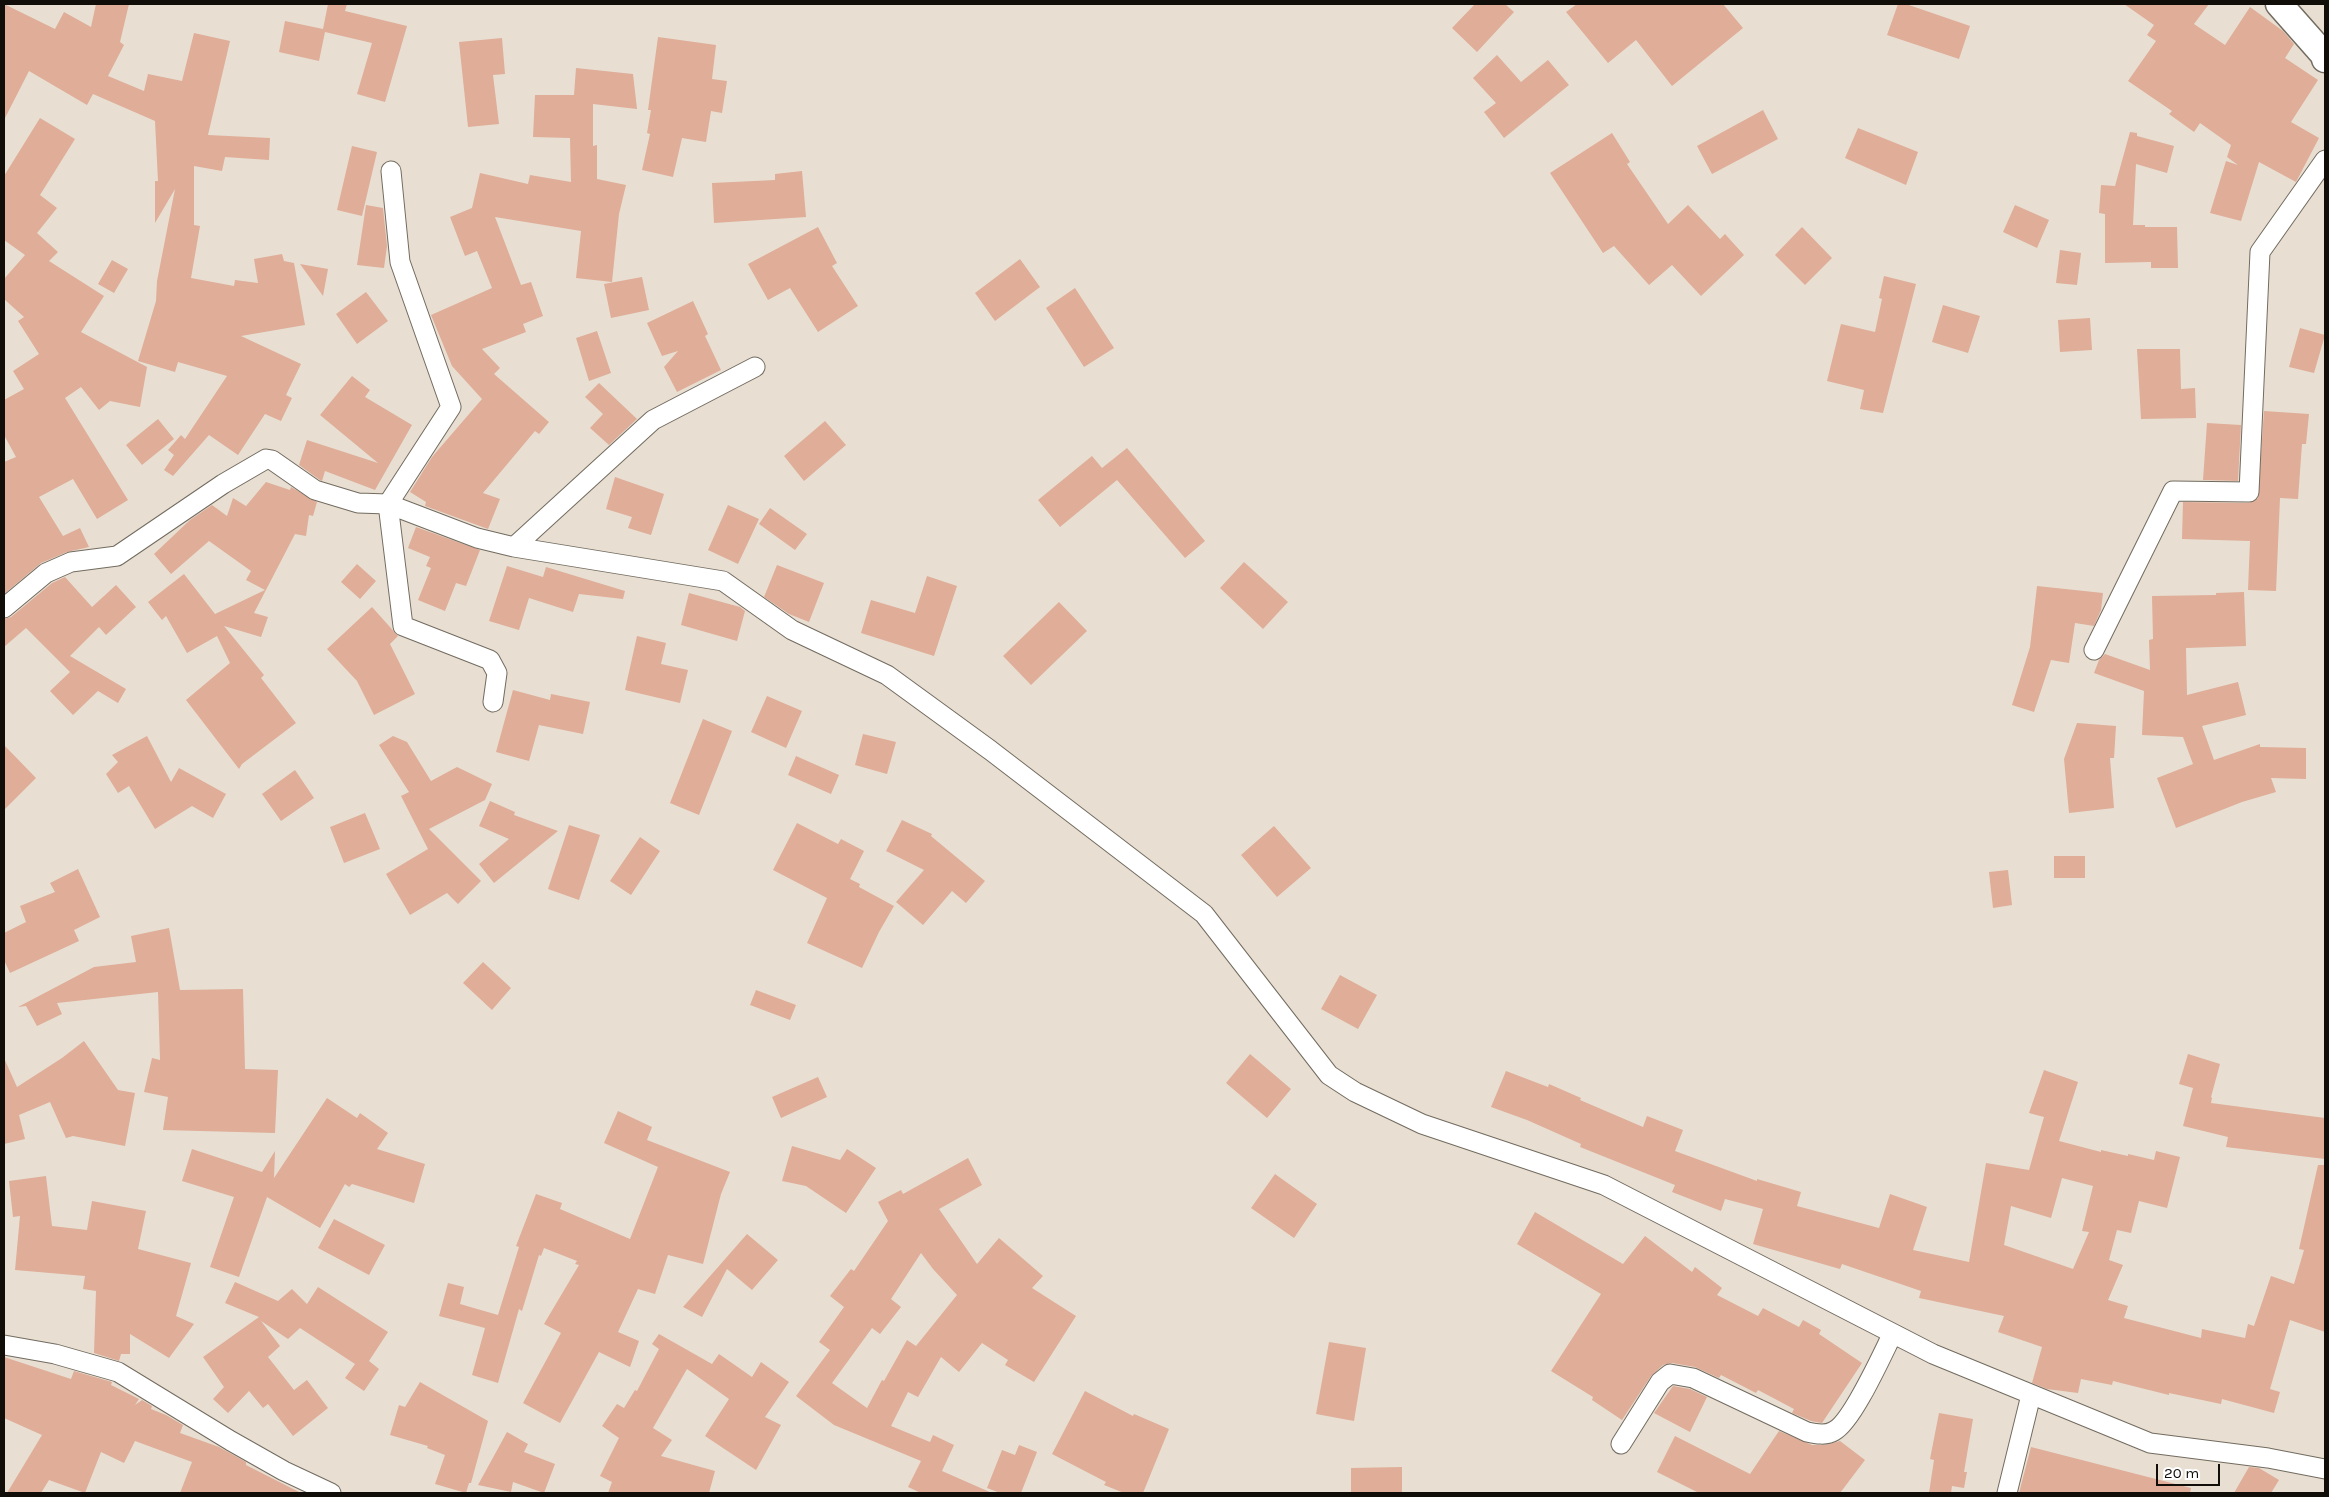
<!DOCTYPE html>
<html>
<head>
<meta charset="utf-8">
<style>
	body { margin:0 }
	#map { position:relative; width:2329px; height:1497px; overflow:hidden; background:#e8dfd2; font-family:Karla,sans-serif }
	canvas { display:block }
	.frame { position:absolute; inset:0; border:5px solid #110e0a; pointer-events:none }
	.scale { position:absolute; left:2156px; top:1464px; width:64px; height:22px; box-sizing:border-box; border:2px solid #110e0a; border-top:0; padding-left:6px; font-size:15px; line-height:18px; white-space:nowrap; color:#110e0a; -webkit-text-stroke:4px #fff; paint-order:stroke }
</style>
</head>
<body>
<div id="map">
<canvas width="2329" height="1497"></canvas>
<div class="frame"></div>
<div class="scale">20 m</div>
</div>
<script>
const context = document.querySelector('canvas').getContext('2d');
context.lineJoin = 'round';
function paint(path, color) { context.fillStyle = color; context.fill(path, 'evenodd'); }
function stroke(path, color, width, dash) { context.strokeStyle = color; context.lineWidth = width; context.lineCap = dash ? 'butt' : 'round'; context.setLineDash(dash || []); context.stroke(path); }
const building = new Path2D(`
	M4 4 55 29 64 12 91 27 96 4H129L120 42 124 45 108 76 144 91 148 74 182 81 194 33 230 41 208 135 270 138 269 160 225 157 222 171 194 166V225L200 226 191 278 234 286 235 280 258 283 254 259 282 254 284 261 294 263 305 325 241 336 301 364 286 395 292 398 281 421 265 414 238 455 209 435 173 476 164 470 174 455 168 450 181 435 185 439 227 376 178 362 175 372 138 361 156 301 157 281 175 189 155 223V181H158L155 121 93 94 87 105 29 71 4 120Z
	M328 4H347L345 11 407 26 385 102 357 94 372 43 325 32 319 61 279 52 285 21 323 29Z
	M1475 4H1505L1514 12 1477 52 1452 28Z
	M1577 4H1723L1743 28 1672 86 1636 40 1608 63 1566 12Z
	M1898 4H1906L1970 26 1959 59 1887 35Z
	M2124 4H2209L2194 24 2225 45 2250 7 2283 31 2294 44 2285 58 2318 80 2291 122 2319 138 2296 182 2259 162 2241 221 2210 213 2226 161 2238 165 2227 157 2231 145 2200 123 2194 132 2169 114 2172 111 2128 81 2156 41 2147 35 2154 25Z
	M658 37 716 45 712 79 727 81 722 113 711 111 706 142 682 138 673 177 642 170 650 134 647 133 651 110H648Z
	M502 38 505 74 493 75 499 124 468 127 459 42Z
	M1497 55 1521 82 1548 60 1569 85 1504 138 1484 112 1496 103 1473 78Z
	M576 68 633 74 637 109 593 104V146L597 145V179L626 185 619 214 612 282 576 278 581 231 495 217 521 285 531 282 543 316 523 324 526 332 482 349 500 368 494 374 549 422 539 434 535 431 483 493 500 499 488 529 425 506 426 502 410 492 432 457 482 399 452 366 431 315 492 288 477 251 465 256 450 217 472 208 480 173 528 184 530 175 571 182 570 138 533 137 535 95H574Z
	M1763 110 1778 139 1712 174 1697 146Z
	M40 118 75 139 40 195 57 208 37 233 58 252 49 261 104 296 81 332 147 367 140 407 110 401 99 410 81 387 65 398 128 500 97 519 73 479 39 497 63 536 80 528 89 547 67 552 41 563 4 594V462L16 457 4 435V400L24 389 13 371 39 354 18 321 24 317 4 299V279L25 255 4 240V176Z
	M1858 128 1918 152 1906 185 1845 158Z
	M2130 132 2137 133V136L2174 146 2167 173 2136 164 2133 225H2145V227H2177L2178 268H2151V262L2105 263V214L2099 213 2101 185 2115 186Z
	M1612 133 1630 162 1627 164 1668 224 1688 205 1720 239 1725 234 1744 255 1701 296 1672 265 1649 285 1614 246 1603 253 1550 173Z
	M352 146 377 152 362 216 337 210Z
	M802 171 806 217 714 223 712 183 775 180V174Z
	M366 205 383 208 387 246 384 268 357 265Z
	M2015 205 2049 220 2037 248 2003 232Z
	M818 227 837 263 832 266 858 306 818 332 790 288 768 300 748 264Z
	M1802 227 1832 258 1805 285 1775 255Z
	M2060 250 2081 253 2077 285 2056 283Z
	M1020 259 1040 287 995 321 975 293Z
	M112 260 128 269 114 293 98 284Z
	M300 264 328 269 323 296Z
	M1884 276 1916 284 1883 413 1860 409 1864 390 1827 381 1841 324 1875 332 1882 299 1879 298Z
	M642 277 649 310 611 318 604 284Z
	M1075 288 1114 348 1084 367 1046 308Z
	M366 292 388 321 357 344 336 314Z
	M693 301 708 334 705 336 721 370 677 392 664 367 678 351 662 356 647 323Z
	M1943 305 1980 316 1968 353 1932 342Z
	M2090 318 2092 350 2060 352 2058 320Z
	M2300 328 2325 335 2314 373 2289 367Z
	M597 331 611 373 589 381 576 338Z
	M2137 349H2180L2181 389 2195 388 2196 418 2141 419Z
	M352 376 370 390 365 397 412 425 375 490 325 471 322 481 320 480 299 465 307 440 378 463 320 415Z
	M599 383 637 419 609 445 590 428 603 414 585 397Z
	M2264 411 2309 414 2306 444H2302L2298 499 2280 498 2276 591 2248 590 2250 541 2182 539 2183 502 2249 503 2258 498Z
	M158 419 174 439 142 465 126 445Z
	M825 421 846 445 804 481 784 456Z
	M2207 423 2241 425 2238 481 2203 480Z
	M1127 448 1205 541 1185 558 1117 480 1060 527 1038 500 1092 456 1102 468Z
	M615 477 664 494 651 535 628 528 632 517 606 509Z
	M266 482 290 490 291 487 317 502 313 516 309 515 306 536 295 534 254 613 268 617 261 637 224 626 264 675 261 678 296 723 242 764 239 769 186 700 230 663 217 636 187 653 166 616 162 620 148 602 184 574 215 614 265 590 246 580 251 571 209 541 171 574 154 554 190 520 212 505 227 516 233 498 246 506Z
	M728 505 759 519 738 564 708 550Z
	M770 508 807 534 795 550 759 524Z
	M416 527 480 550 466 586 456 583 445 611 418 600 431 568 426 566 430 557 408 548Z
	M1244 562 1288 602 1263 629 1220 588Z
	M357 564 376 581 360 599 341 582Z
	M777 565 824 583 809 622 789 614 764 597Z
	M507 566 543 577 546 567 625 591 623 599 579 594 573 612 529 598 519 630 489 621Z
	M927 576 957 586 934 656 861 633 871 600 915 613Z
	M65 577 92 607 116 585 136 607 106 635 99 627 70 656 126 689 118 703 98 691 73 715 50 691 70 672 26 628 4 647V619L11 617 52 583Z
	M2037 586 2103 593 2101 610 2094 626 2075 623 2069 663 2051 660 2034 712 2012 705 2030 647Z
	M2244 592 2246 646 2186 648 2187 695 2238 682 2246 715 2202 726 2214 760 2260 744V747L2306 748V779L2271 778 2276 792 2242 802 2176 828 2157 778 2193 764 2183 737 2142 735 2144 691 2094 673 2099 660 2105 654 2150 670 2149 640 2153 639 2152 596 2216 595V593Z
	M689 593 740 607 745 611 737 641 681 625Z
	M1059 602 1087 631 1031 685 1003 656Z
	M372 607 398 636 390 644 415 694 374 715 357 681 327 649Z
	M637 636 666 643 661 664 688 670 680 703 625 690Z
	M513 690 550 700 551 694 590 702 583 734 539 725 529 761 496 752Z
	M767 696 802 711 786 748 751 732Z
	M703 719 732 731 699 815 670 803Z
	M2077 723 2116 726 2114 758H2110L2114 808 2069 813 2064 759Z
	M863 734 896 742 887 774 855 765Z
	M147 736 171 782 179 768 226 794 213 818 192 806 155 829 129 786 118 793 106 774 118 762 112 755Z
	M393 736 407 742 431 781 457 767 492 784 485 800 429 829 481 881 458 904 447 893 410 915 386 874 428 849 401 796 409 792 379 745Z
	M4 745 36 778 4 810Z
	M796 756 839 775 831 794 788 775Z
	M295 770 314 798 281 821 262 794Z
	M490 801 515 812 514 815 558 831 494 883 479 864 509 839 479 826Z
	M365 813 380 849 344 863 330 827Z
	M902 820 932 834 931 836 985 881 966 903 952 891 923 925 896 902 924 870 886 851Z
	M797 823 838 844 841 839 864 851 850 879 860 884 859 887 894 906 879 932 862 968 807 943 827 898 773 870Z
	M569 825 600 835 579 900 548 889Z
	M1274 826 1311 868 1277 897 1241 855Z
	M640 837 660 851 631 895 610 881Z
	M2054 856H2085V878H2054Z
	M78 869 100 917 74 930 79 941 10 973 4 960V933L26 922 20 906 55 892 50 883Z
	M2008 870 2012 905 1993 908 1989 872Z
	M169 928 180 990 243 989 245 1069 278 1070 275 1133 163 1130 168 1097 144 1092 152 1058 160 1060 158 992 57 1003 62 1014 37 1026 26 1006 18 1007 94 967 136 962 131 936Z
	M483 962 511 988 492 1010 463 983Z
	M1340 975 1377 995 1358 1029 1321 1009Z
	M756 990 796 1005 790 1020 750 1005Z
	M84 1041 118 1090 135 1093 125 1146 73 1136 66 1138 50 1102 19 1115 25 1139 4 1144V1058L17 1087 62 1058Z
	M1250 1054 1291 1089 1267 1118 1226 1083Z
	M2188 1054 2220 1064 2211 1097 2212 1098 2211 1103 2325 1118V1159L2226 1147 2228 1137 2183 1126 2193 1088 2179 1084Z
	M2044 1070 2078 1082 2059 1141 2101 1152V1150L2128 1156V1154L2154 1160 2156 1151 2180 1157 2167 1208 2139 1201 2131 1233 2117 1230 2109 1260 2123 1265 2108 1300 2128 1306 2124 1318 2201 1338 2202 1329 2245 1338 2248 1324 2254 1326 2271 1276 2294 1284 2304 1250 2299 1249 2318 1165H2325V1332L2290 1320 2270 1389 2280 1392 2274 1413 2222 1399 2221 1404 2169 1393V1395L2113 1381 2112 1385 2081 1379 2078 1393 2047 1389 2032 1383 2042 1347 1998 1332 2004 1316 1919 1298 1921 1291 1842 1264 1840 1269 1753 1244 1763 1209 1725 1199 1721 1211 1672 1192 1675 1185 1580 1147 1581 1144 1527 1120 1491 1107 1506 1071 1548 1087 1549 1084 1581 1098 1580 1100 1643 1127 1647 1116 1683 1130 1675 1151 1757 1181V1179L1801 1192 1797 1206 1879 1228 1890 1194 1927 1207 1913 1250 1969 1262 1986 1163 2029 1170 2044 1117 2029 1113ZM2062 1178 2093 1186 2082 1231 2089 1232 2073 1269 2004 1245 2011 1206 2051 1218Z
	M818 1077 827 1097 781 1118 772 1097Z
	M327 1098 357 1118 360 1113 388 1133 377 1149 425 1164 414 1203 352 1184 349 1187 345 1184 320 1228 267 1197 239 1277 210 1267 234 1197 182 1181 192 1149 262 1172 275 1151 274 1178Z
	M618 1111 652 1127 647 1140 730 1172 721 1194 703 1264 668 1255 655 1294 638 1289 618 1332 639 1341 630 1367 599 1352 560 1423 523 1403 561 1333 544 1324 579 1265 575 1264 577 1261 544 1248 541 1256 539 1255 522 1311 519 1309 498 1383 472 1375 485 1328 439 1316 448 1283 464 1287 460 1304 498 1315 519 1247 516 1246 536 1194 562 1203 560 1209 630 1239 658 1167 604 1143Z
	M792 1146 840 1160 847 1149 876 1168 846 1213 806 1186 782 1181Z
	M968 1158 982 1185 939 1209 977 1264 999 1238 1043 1276 1032 1288 1076 1316 1034 1382 1005 1365 1008 1360 982 1343 959 1372 941 1357 918 1397 908 1392 891 1426 930 1442 933 1435 954 1445 942 1471 992 1493H921L908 1487 921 1461 834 1425 796 1396 830 1350 819 1342 844 1307 830 1296 851 1269 854 1271 888 1221 878 1202 901 1190 903 1194ZM921 1253 933 1269 957 1295 916 1346 907 1340 884 1381 882 1380 867 1408 832 1383 872 1328 880 1334 901 1307 891 1299Z
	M1275 1174 1317 1204 1294 1238 1251 1208Z
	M46 1176 52 1226 87 1230 92 1201 146 1211 138 1249 191 1263 176 1316 194 1324 169 1358 130 1334V1354H121L119 1361 94 1353 96 1291 83 1289 85 1276 15 1270 20 1216 13 1217 9 1181Z
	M1535 1212 1623 1264 1645 1236 1692 1272 1695 1267 1722 1288 1717 1295 1758 1316 1763 1308 1799 1327 1803 1320 1821 1330 1819 1334 1862 1363 1822 1423 1811 1421 1792 1413 1794 1409 1758 1390 1756 1393 1721 1375 1719 1378 1695 1367 1672 1363 1663 1365 1651 1376 1622 1420 1592 1400 1593 1397 1551 1371 1601 1294 1517 1244Z
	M334 1219 385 1245 369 1275 318 1248Z
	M747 1234 778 1260 752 1290 727 1269 702 1317 683 1307Z
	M235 1282 278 1301 292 1289 307 1304 318 1287 388 1332 369 1361 379 1369 364 1391 345 1378 355 1364 300 1328 288 1339 261 1321 280 1346 268 1357 294 1390 307 1380 328 1408 293 1436 268 1404 263 1408 249 1391 228 1413 213 1399 224 1387 203 1357 259 1317 225 1303Z
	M659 1334 712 1364 719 1354 752 1377 761 1362 789 1382 765 1417 781 1425 756 1470 705 1436 729 1399 687 1369 653 1428 672 1440 661 1456 715 1471 709 1493H608L612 1482 600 1476 619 1438 602 1426 617 1404 624 1408 635 1390 637 1391 659 1349 652 1344Z
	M1329 1342 1366 1348 1354 1421 1316 1414Z
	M4 1357 71 1379 74 1371 112 1382 111 1385 139 1399 135 1405 142 1400 152 1406 151 1409 166 1415 183 1425 180 1433 219 1447 246 1462V1465L301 1493H180L192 1462 135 1441 124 1463 101 1452 85 1493 49 1480 41 1493H7L42 1435 4 1418Z
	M420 1382 488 1421 471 1483H469L466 1493 435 1484 445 1455 427 1448 428 1446 390 1435 399 1405 405 1407Z
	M1673 1386 1690 1389 1707 1397 1690 1432 1654 1413Z
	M1085 1391 1133 1416 1134 1414 1169 1429 1143 1493H1124L1104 1485 1106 1482 1052 1454Z
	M1939 1413 1973 1419 1964 1472H1967L1964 1488 1952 1486 1951 1493H1929L1934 1460 1930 1459Z
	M1779 1431 1812 1445H1826L1840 1441 1865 1460 1840 1493H1699L1657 1472 1675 1436 1750 1474Z
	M507 1432 528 1444 524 1452 555 1464 544 1493 513 1482 511 1492 478 1485Z
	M1019 1445 1037 1452 1021 1493H1000L987 1488 1002 1450 1015 1455Z
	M2031 1447 2191 1488 2190 1493H2019Z
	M1402 1467V1493H1351V1468Z
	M2249 1467 2259 1468 2279 1480 2271 1493H2234Z`);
const street = new Path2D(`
	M391 171 400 262 451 407 388 504 403 626 490 660 497 673 493 702
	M514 547 653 420 755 367
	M4 608 46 573 71 562 117 556 223 484 266 459 272 460 315 490 358 503 388 504 477 538 514 547 723 581 792 630 887 675 990 750 1204 914 1329 1075 1355 1092 1422 1124 1604 1185 1933 1354 2150 1443 2268 1458 2325 1469
	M2094 650 2173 491 2249 492 2260 252 2325 160
	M4 1345 55 1354 118 1372 231 1441 284 1471 331 1493
	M1621 1444 1660 1382 1670 1374 1693 1378 1807 1432C1816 1434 1826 1436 1834 1431 1852 1422 1882 1355 1892 1335
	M2007 1493 2031 1395`);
const secondary = new Path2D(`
	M2279 4 2324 55 2325 59`);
paint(building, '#dfad98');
stroke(street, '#726b5f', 21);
stroke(secondary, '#726b5f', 29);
stroke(street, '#fff', 19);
stroke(secondary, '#fff', 26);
</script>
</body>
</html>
